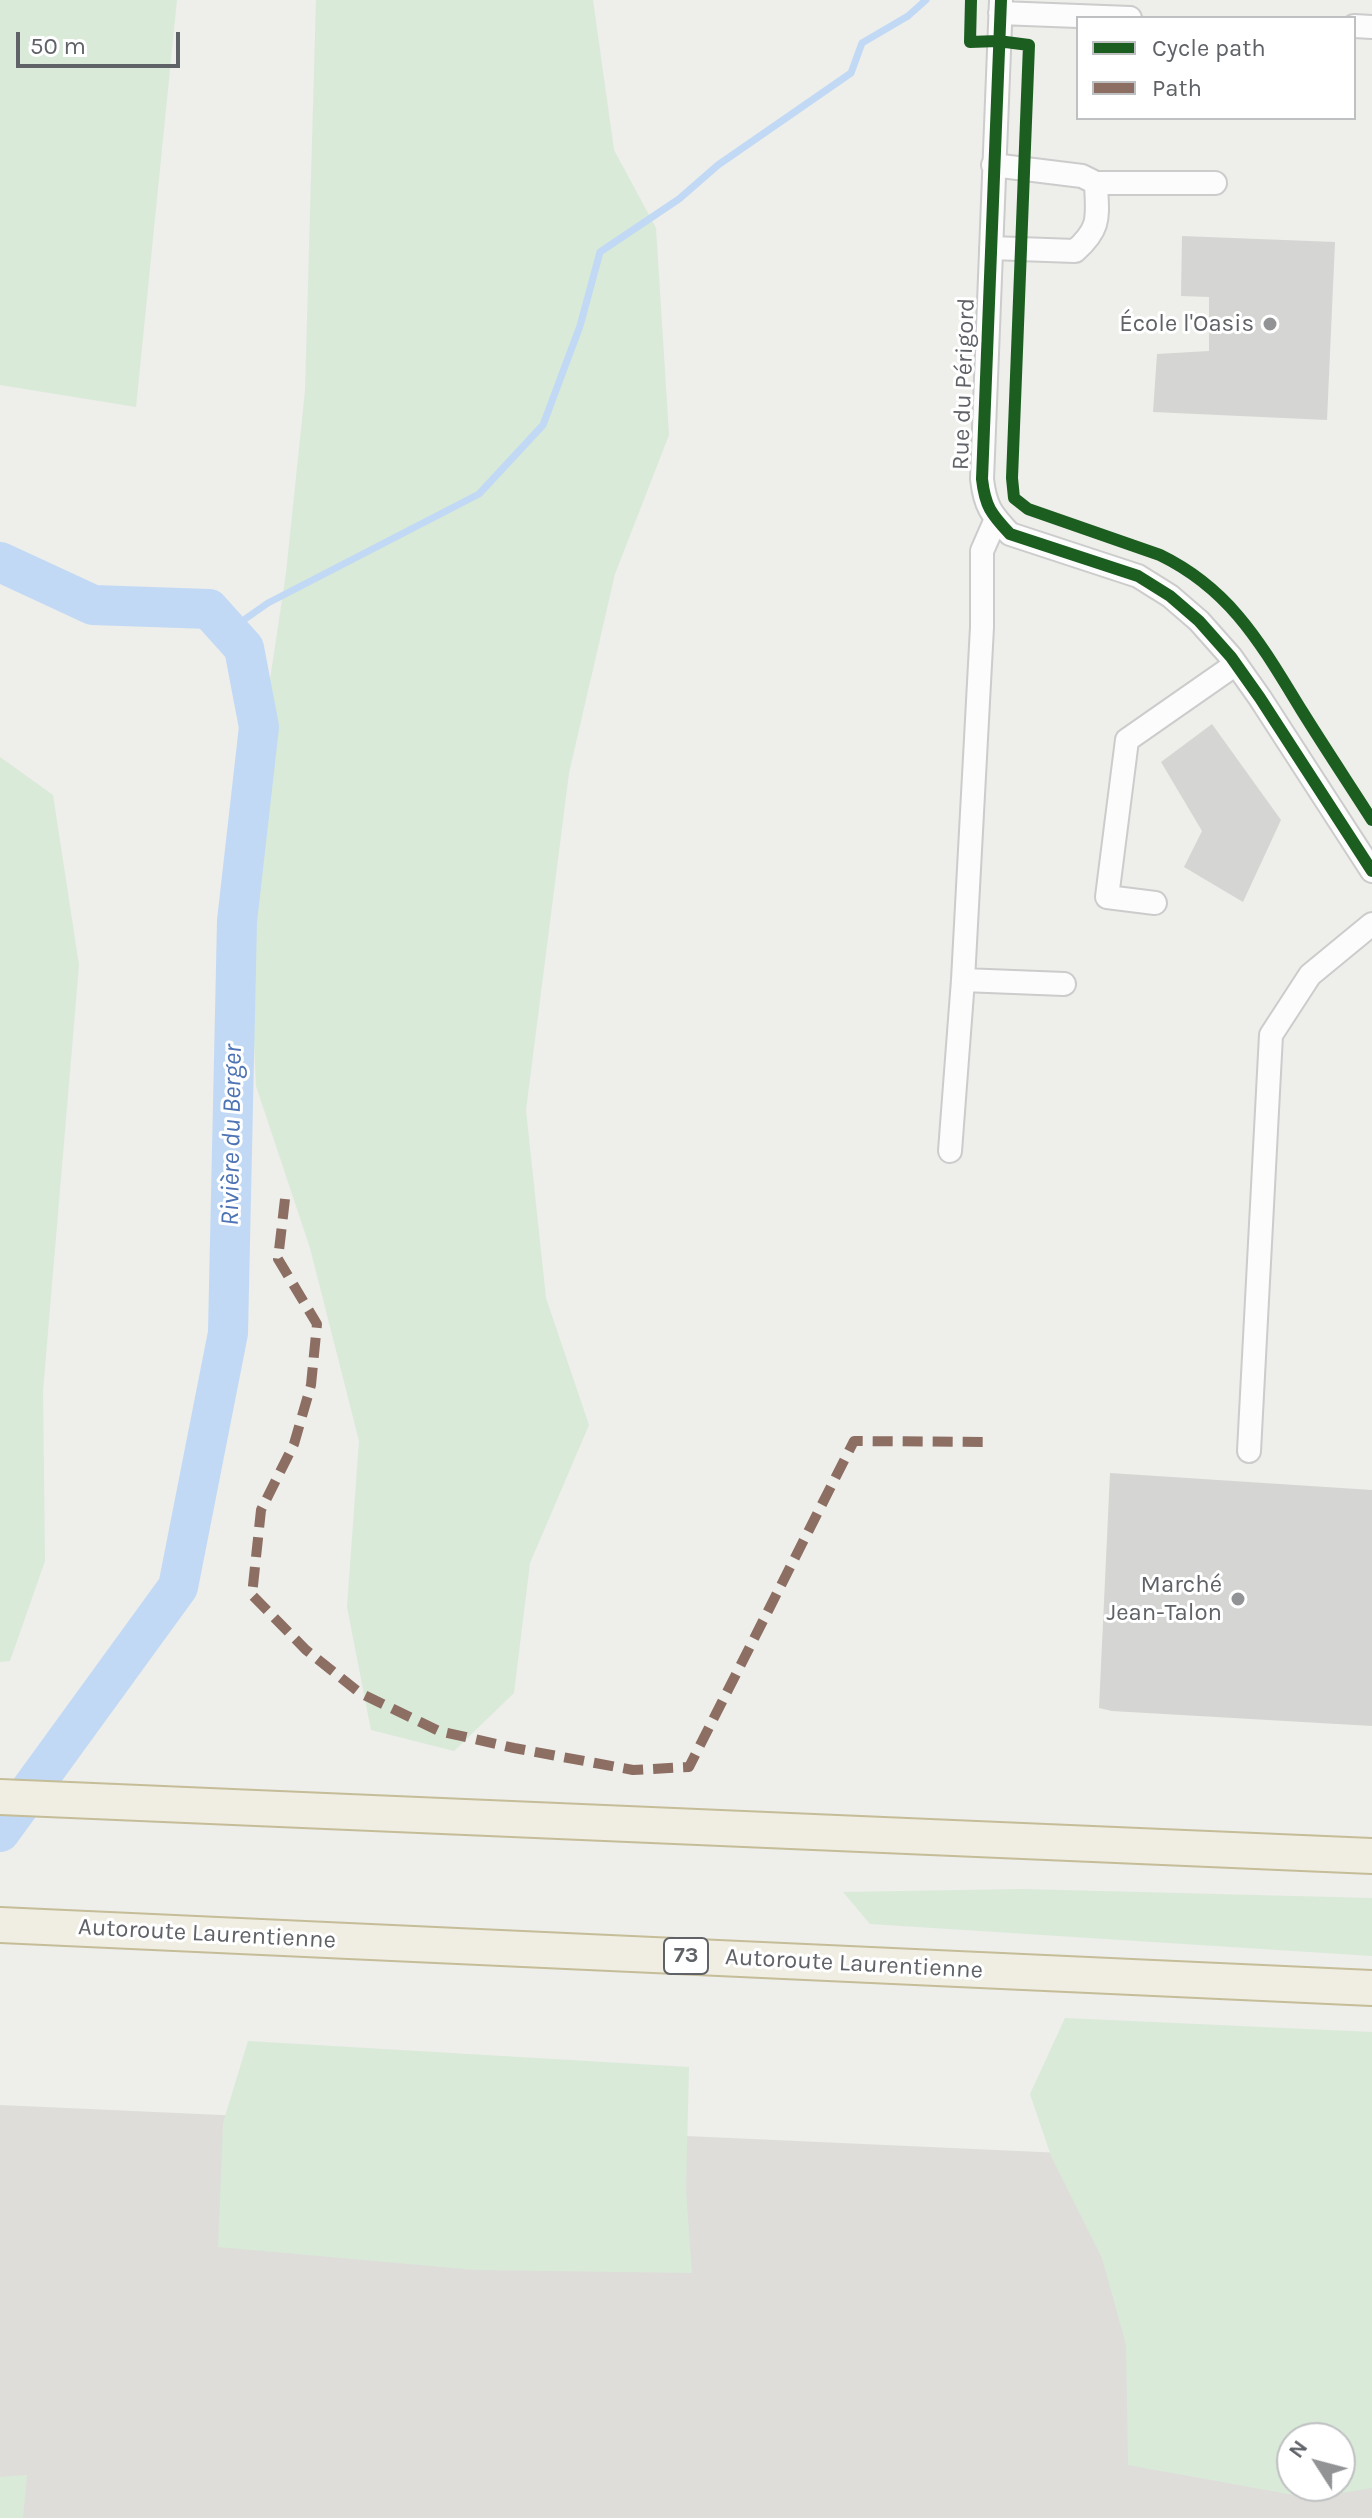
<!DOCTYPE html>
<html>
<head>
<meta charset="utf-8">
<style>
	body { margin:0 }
	#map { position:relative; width:1372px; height:2518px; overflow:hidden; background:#eeeeea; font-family:Karla,sans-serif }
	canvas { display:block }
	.legend { position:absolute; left:1076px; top:16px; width:280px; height:104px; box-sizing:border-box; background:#fff; border:2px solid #bfc0c2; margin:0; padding:10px 14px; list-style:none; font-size:24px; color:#5f6267 }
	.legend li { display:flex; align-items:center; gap:16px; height:40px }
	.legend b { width:40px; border:2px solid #bfc0c2 }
	.north { position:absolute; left:1276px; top:2422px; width:80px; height:80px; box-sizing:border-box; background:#fff; border:2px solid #bfc0c2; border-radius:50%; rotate:306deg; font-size:22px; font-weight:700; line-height:32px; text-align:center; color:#5f6267 }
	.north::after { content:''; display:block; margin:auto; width:28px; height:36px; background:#919395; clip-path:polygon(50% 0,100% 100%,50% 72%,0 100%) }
	.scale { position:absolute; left:16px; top:32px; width:164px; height:36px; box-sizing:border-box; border:4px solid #5f6267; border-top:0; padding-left:10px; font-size:24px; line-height:28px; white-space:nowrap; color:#5f6267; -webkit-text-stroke:6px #fff; paint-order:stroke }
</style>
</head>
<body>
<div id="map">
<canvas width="1372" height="2518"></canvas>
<ul class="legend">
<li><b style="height:10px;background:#1b5e20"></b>Cycle path</li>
<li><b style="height:10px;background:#8d6e63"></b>Path</li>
</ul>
<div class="north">N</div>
<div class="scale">50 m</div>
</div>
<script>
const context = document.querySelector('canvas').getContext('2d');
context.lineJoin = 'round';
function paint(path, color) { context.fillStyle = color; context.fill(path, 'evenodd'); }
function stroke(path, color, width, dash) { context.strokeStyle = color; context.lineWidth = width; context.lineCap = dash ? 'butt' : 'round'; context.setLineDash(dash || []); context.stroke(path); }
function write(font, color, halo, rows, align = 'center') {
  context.font = font + ' Karla,sans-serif'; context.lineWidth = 6; context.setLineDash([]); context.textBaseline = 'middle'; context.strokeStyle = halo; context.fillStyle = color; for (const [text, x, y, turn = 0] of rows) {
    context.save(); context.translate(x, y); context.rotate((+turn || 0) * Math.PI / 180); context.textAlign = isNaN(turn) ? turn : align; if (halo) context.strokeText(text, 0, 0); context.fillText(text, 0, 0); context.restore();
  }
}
const industrial = new Path2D(`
	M0 2105 1372 2167V2518H0ZM1292 2438H1340V2486H1292Z`);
const green = new Path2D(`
	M0 0H177L136 407 0 385Z
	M316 0H593L614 150 656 228 669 435 615 574 569 773 526 1110 546 1298 589 1425 530 1563 514 1693 454 1751 371 1730 347 1607 359 1441 310 1248 256 1086 245 846 286 573 305 391Z
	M0 757 53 795 79 965 43 1391 45 1561 10 1661 0 1662Z
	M1022 1889 1372 1898V1956L870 1924 843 1892Z
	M1065 2018 1372 2032V2488L1310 2498 1128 2465 1126 2345 1102 2258 1051 2156 1030 2094ZM1292 2438H1340V2486H1292Z
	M248 2041 689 2067 686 2189 692 2273 476 2270 218 2247 223 2123Z
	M27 2475 23 2518H0V2477Z`);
const stream = new Path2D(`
	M228 631 268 603 479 494 543 425 580 326 600 252 679 199 718 165 851 73 862 43 908 16 926 0`);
const river = new Path2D(`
	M0 562 93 605 209 609 244 648 259 727 237 921 228 1333 178 1587 0 1832`);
const building = new Path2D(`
	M1182 236 1335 242 1327 420 1153 412 1157 354 1209 351V297L1181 296Z
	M1212 724 1281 820 1243 902 1184 867 1202 831 1161 762Z
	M1110 1473 1372 1490V1726L1112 1711 1099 1708Z`);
const minor = new Path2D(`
	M1001 0 982 479C985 506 991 514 1010 534L1138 576 1170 596 1199 621 1231 657 1260 698 1372 871
	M1000 13 1130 18
	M1354 26 1372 27
	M1096 183H1215
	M991 248 1075 251C1102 227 1097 216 1096 183L1082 176 993 165
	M1155 903 1107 897 1127 740 1236 664
	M963 980 1064 984
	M950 1151 963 980 982 627V551L996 519
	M1249 1451 1271 1035 1310 975 1372 924`);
const highway = new Path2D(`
	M0 1797 1372 1856
	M0 1925 1372 1988`);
const quiet = new Path2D(`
	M285 1199 278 1259 317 1324 311 1385 294 1444 261 1510 252 1595 306 1650 360 1693 439 1731 514 1748 633 1770 689 1767 854 1441 990 1442`);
const cycleway = new Path2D(`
	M971 0 970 42 998 41 1029 45 1012 478 1014 498 1028 509 1160 555C1232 590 1262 646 1302 711 1325 748 1349 784 1372 820
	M1001 0 982 479C985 506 991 514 1010 534L1138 576 1170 596 1199 621 1231 657 1260 698 1372 871`);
const markers = [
	[1270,324,8,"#919395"],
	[1238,1599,8,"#919395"]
];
const shields = [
	[686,1956,44]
];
const shieldNames = [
	["73",686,1956]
];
const poiNames = [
	["École l'Oasis",1254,324],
	["Marché",1222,1585],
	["Jean-Talon",1222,1613]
];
const streetNames = [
	["Rue du Périgord",964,384,-88],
	["Autoroute Laurentienne",207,1934,3],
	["Autoroute Laurentienne",854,1964,3]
];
const waterNames = [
	["Rivière du Berger",232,1135,-89]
];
paint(industrial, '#deddda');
paint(green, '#d9ead8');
stroke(stream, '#c1d9f5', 7);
stroke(river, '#c1d9f5', 40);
paint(building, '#d5d5d3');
stroke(minor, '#cbcccb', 26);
stroke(highway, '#c5bc98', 38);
stroke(minor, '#fcfcfc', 22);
stroke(highway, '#f0eee3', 34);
stroke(quiet, '#8d6e63', 10, [20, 10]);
stroke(cycleway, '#1b5e20', 12);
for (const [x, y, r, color] of markers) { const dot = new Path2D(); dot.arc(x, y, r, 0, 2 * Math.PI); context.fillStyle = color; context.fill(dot); stroke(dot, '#fff', 3); }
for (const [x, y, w] of shields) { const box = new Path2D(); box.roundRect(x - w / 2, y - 18, w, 36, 6); context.fillStyle = '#fff'; context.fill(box); stroke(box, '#5f6267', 2); }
write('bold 22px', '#5f6267', null, shieldNames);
write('24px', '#5f6267', '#fff', poiNames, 'right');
write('24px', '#5f6267', '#fff', streetNames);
write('italic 26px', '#4e74b5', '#fff', waterNames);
</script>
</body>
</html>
